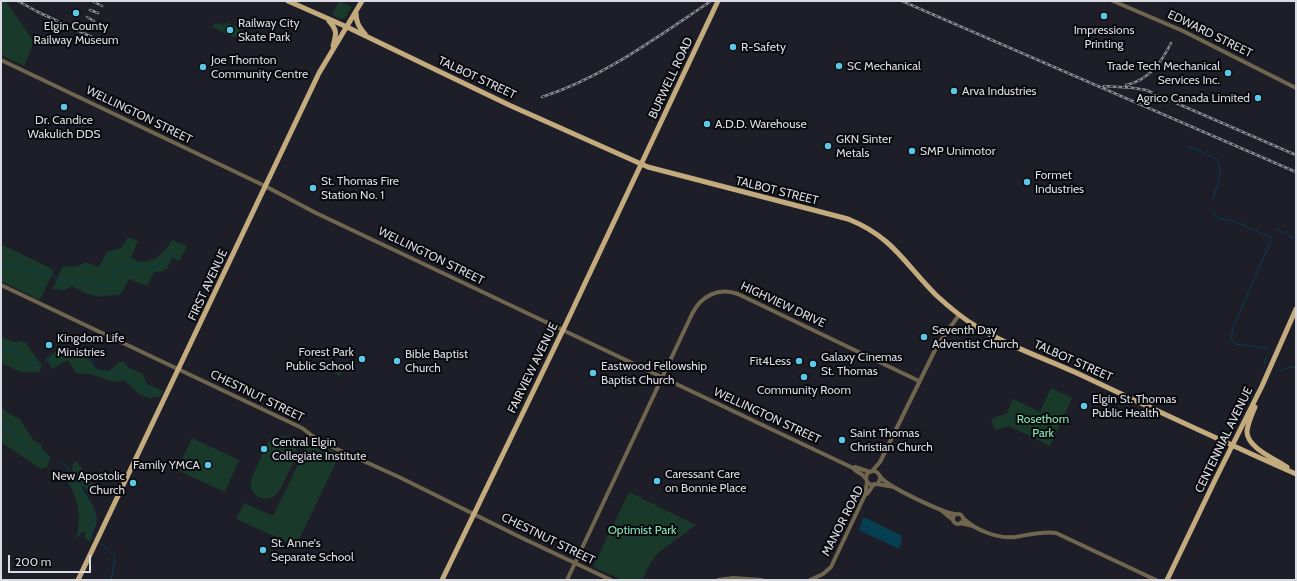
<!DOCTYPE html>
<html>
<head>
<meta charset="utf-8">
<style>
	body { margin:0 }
	#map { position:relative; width:1297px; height:581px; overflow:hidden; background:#1e1e29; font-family:Cabin,sans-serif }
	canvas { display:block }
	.frame { position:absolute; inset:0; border:2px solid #dbdbe3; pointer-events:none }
	.scale { position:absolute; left:8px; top:555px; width:83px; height:18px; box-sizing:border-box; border:2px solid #dbdbe3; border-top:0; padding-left:5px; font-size:12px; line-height:14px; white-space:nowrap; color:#dbdbe3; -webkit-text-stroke:3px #08090d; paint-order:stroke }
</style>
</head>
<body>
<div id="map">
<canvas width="1297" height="581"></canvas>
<div class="frame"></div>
<div class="scale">200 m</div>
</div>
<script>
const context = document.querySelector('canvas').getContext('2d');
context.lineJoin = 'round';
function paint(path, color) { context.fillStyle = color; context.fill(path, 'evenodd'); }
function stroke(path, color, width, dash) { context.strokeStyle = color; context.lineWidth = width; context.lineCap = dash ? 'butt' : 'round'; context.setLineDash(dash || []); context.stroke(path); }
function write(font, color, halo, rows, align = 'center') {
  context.font = font + ' Cabin,sans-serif'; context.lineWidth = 4; context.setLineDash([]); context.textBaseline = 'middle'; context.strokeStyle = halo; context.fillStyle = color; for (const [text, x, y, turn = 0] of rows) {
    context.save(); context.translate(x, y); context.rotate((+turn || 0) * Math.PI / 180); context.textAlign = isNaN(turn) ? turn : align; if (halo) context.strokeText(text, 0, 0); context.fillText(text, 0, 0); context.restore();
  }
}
const green = new Path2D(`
	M1 1H6L34 42 24 66 1 55Z
	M339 1 352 7 345 18 341 19 332 15Z
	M226 22 240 29 238 33V35L237 37H233L212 27 215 23 224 25Z
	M128 237 138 241 131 257C146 270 165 254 172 240L187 246 179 261 172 258C167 270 168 271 154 272L147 286 129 279 121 294C98 298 92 298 72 286L65 290 52 289 63 266C73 267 77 268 85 262L99 267 107 252 121 248Z
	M1 244 54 270 40 300 1 281Z
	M1 336 13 342 21 341 26 343 42 366 39 372H21L1 363Z
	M61 348C78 349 88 356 96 370L109 371 119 362 123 361 129 368 143 374 147 384 163 391 160 397H152L151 399 139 394 124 380 113 382 91 374 76 373 68 360 52 369 46 358Z
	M339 363 345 365 340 376 334 373Z
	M1051 388 1072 398 1050 446 1009 426 995 430 991 419 1007 413 1013 399 1040 412Z
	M1 405 6 412 20 419 33 440 41 444 42 448 51 458 47 467 41 469 1 442Z
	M276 436C282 436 287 436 291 439 303 449 292 465 287 475 283 482 281 492 274 496 268 500 260 500 255 494 246 486 253 475 257 466 262 456 265 441 276 436Z
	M192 438 239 460 225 492 177 470Z
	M310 440 340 454 296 546 236 519 244 503 273 516Z
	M76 461 86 473 84 475 85 479 91 483H93L95 485 92 493 90 494 80 483C86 499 104 512 94 530 91 534 93 538 90 542L85 538V532H82L76 540C82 518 79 498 66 479L69 477 74 475 72 469 73 464Z
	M629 492 696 525 659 552 651 562 642 580H623L593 567Z`);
const water = new Path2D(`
	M863 518H866L902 536 900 547 897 548 859 530Z`);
const stream = new Path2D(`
	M1188 147C1199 151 1211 154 1219 162L1220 175 1213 200
	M1213 211 1217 218 1234 221 1272 238 1233 328 1231 339 1236 344 1265 348 1269 351
	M1276 229 1296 239
	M1 265 50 274 61 281 83 280 105 287C113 286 112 276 115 270 138 258 156 284 172 249
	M1 349 10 352 11 350H15C25 355 24 367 39 363
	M45 362C50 360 56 357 60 356 66 355 83 355 88 358 94 361 91 367 100 371 107 373 112 370 119 373L160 397
	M1264 365 1266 357
	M1280 371 1290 367 1296 368
	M1 420 24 446 33 453 36 452 47 457
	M63 462 81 487 82 494 87 498 88 504C93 509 93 518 93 525 90 529 89 533 93 538
	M101 544 113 554 115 557 111 580`);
const minor = new Path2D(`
	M1113 1 1183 31 1296 88
	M1 60 265 186 316 213 449 276 853 468C856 473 863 473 866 479
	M1 285 302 428 319 441 399 477 522 538 611 580
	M853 468 855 467 870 472
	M872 471 880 462 937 346 959 315
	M866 478a7 7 0 1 1 14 0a7 7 0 1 1-14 0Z
	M880 476C885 486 944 513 955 514
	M877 484 894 487
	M865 495 867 482
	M942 511 953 520
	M953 519a5 5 0 1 1 10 0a5 5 0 1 1-10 0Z
	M963 518C975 530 998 539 1015 537 1029 535 1041 531 1056 533L1156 580
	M960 523 973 526
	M567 580 692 314C701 296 718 287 738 294L919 381
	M718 580 733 578 762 580
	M810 580 823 574 831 567 865 495 868 493 874 484`);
const major = new Path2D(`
	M288 1 347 27 509 105 648 167 848 219C893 237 904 263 936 295 949 307 962 318 977 327 1009 347 1047 359 1081 375 1153 409 1224 442 1296 474
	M356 13C356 22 359 27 365 34
	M329 21C338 31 336 34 333 46
	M1255 407C1252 414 1248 423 1247 431 1246 447 1275 459 1287 467
	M78 580 319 73 362 1
	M442 580 563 330 718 1
	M1167 580 1216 478 1262 386 1296 309`);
const rail = new Path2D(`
	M18 1 38 12 94 38
	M902 1 1296 172
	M94 2 102 6
	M90 10 98 13
	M87 17 94 21
	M1126 85C1149 80 1161 63 1171 43
	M1104 86 1134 88 1146 90 1296 155
	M542 97C604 77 657 37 711 1`);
const markers = [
	[76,13,4,"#5cc7e7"],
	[1104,16,4,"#5cc7e7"],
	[230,30,4,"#5cc7e7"],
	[733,47,4,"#5cc7e7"],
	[839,66,4,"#5cc7e7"],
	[203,67,4,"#5cc7e7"],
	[1228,73,4,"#5cc7e7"],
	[954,91,4,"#5cc7e7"],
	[1258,98,4,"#5cc7e7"],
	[64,107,4,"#5cc7e7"],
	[707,124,4,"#5cc7e7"],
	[828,146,4,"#5cc7e7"],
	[912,151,4,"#5cc7e7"],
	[1027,182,4,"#5cc7e7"],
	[313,188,4,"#5cc7e7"],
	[924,337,4,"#5cc7e7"],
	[49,345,4,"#5cc7e7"],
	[362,359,4,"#5cc7e7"],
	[397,361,4,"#5cc7e7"],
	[799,361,4,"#5cc7e7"],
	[813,364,4,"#5cc7e7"],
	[593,373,4,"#5cc7e7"],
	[804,377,4,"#5cc7e7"],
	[1084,406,4,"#5cc7e7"],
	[842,440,4,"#5cc7e7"],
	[264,449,4,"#5cc7e7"],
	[208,465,4,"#5cc7e7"],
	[657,481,4,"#5cc7e7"],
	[133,483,4,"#5cc7e7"],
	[263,550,4,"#5cc7e7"]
];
const poiNames = [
	["Railway City",238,23],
	["Skate Park",238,37],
	["Elgin County",76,26,"center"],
	["Railway Museum",76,40,"center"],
	["Impressions",1104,30,"center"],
	["Printing",1104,44,"center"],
	["R-Safety",741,47],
	["Joe Thornton",211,60],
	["Community Centre",211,74],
	["SC Mechanical",847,66],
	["Trade Tech Mechanical",1220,66,"right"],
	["Services Inc.",1220,80,"right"],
	["Arva Industries",962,91],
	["Agrico Canada Limited",1250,98,"right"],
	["Dr. Candice",64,120,"center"],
	["Wakulich DDS",64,134,"center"],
	["A.D.D. Warehouse",715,124],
	["GKN Sinter",836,139],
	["Metals",836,153],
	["SMP Unimotor",920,151],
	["Formet",1035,175],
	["Industries",1035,189],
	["St. Thomas Fire",321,181],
	["Station No. 1",321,195],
	["Seventh Day",932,330],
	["Adventist Church",932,344],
	["Kingdom Life",57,338],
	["Ministries",57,352],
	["Forest Park",354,352,"right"],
	["Public School",354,366,"right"],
	["Bible Baptist",405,354],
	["Church",405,368],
	["Galaxy Cinemas",821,357],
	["St. Thomas",821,371],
	["Fit4Less",791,361,"right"],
	["Eastwood Fellowship",601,366],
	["Baptist Church",601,380],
	["Community Room",804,390,"center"],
	["Elgin St. Thomas",1092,399],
	["Public Health",1092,413],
	["Saint Thomas",850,433],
	["Christian Church",850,447],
	["Central Elgin",272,442],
	["Collegiate Institute",272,456],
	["Family YMCA",200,465,"right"],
	["Caressant Care",665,474],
	["on Bonnie Place",665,488],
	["New Apostolic",125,476,"right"],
	["Church",125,490,"right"],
	["St. Anne's",271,543],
	["Separate School",271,557]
];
const streetNames = [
	["EDWARD STREET",1210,34,26],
	["TALBOT STREET",477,78,25],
	["BURWELL ROAD",671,78,-65],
	["WELLINGTON STREET",139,115,26],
	["TALBOT STREET",777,191,14],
	["WELLINGTON STREET",431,256,26],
	["FIRST AVENUE",208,285,-65],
	["HIGHVIEW DRIVE",783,305,25],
	["TALBOT STREET",1073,361,24],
	["FAIRVIEW AVENUE",533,368,-64],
	["CHESTNUT STREET",257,396,26],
	["WELLINGTON STREET",767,416,25],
	["CENTENNIAL AVENUE",1224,440,-64],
	["MANOR ROAD",843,521,-63],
	["CHESTNUT STREET",548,539,26]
];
const parkNames = [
	["Rosethorn",1043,419],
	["Park",1043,433],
	["Optimist Park",642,530]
];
paint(green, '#19392b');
paint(water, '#063f51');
stroke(stream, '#063f51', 1);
stroke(minor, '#70654f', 4);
stroke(major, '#c3ab7e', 5);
stroke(rail, '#8a8a93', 2.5);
stroke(rail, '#08090d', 1, [3]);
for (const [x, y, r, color] of markers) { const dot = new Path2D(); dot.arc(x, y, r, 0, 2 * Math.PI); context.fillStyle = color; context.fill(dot); stroke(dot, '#08090d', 1.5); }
write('12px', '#dbdbe3', '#08090d', poiNames, 'left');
write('12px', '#dbdbe3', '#08090d', streetNames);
write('12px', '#89e5ba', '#08090d', parkNames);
</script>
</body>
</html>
